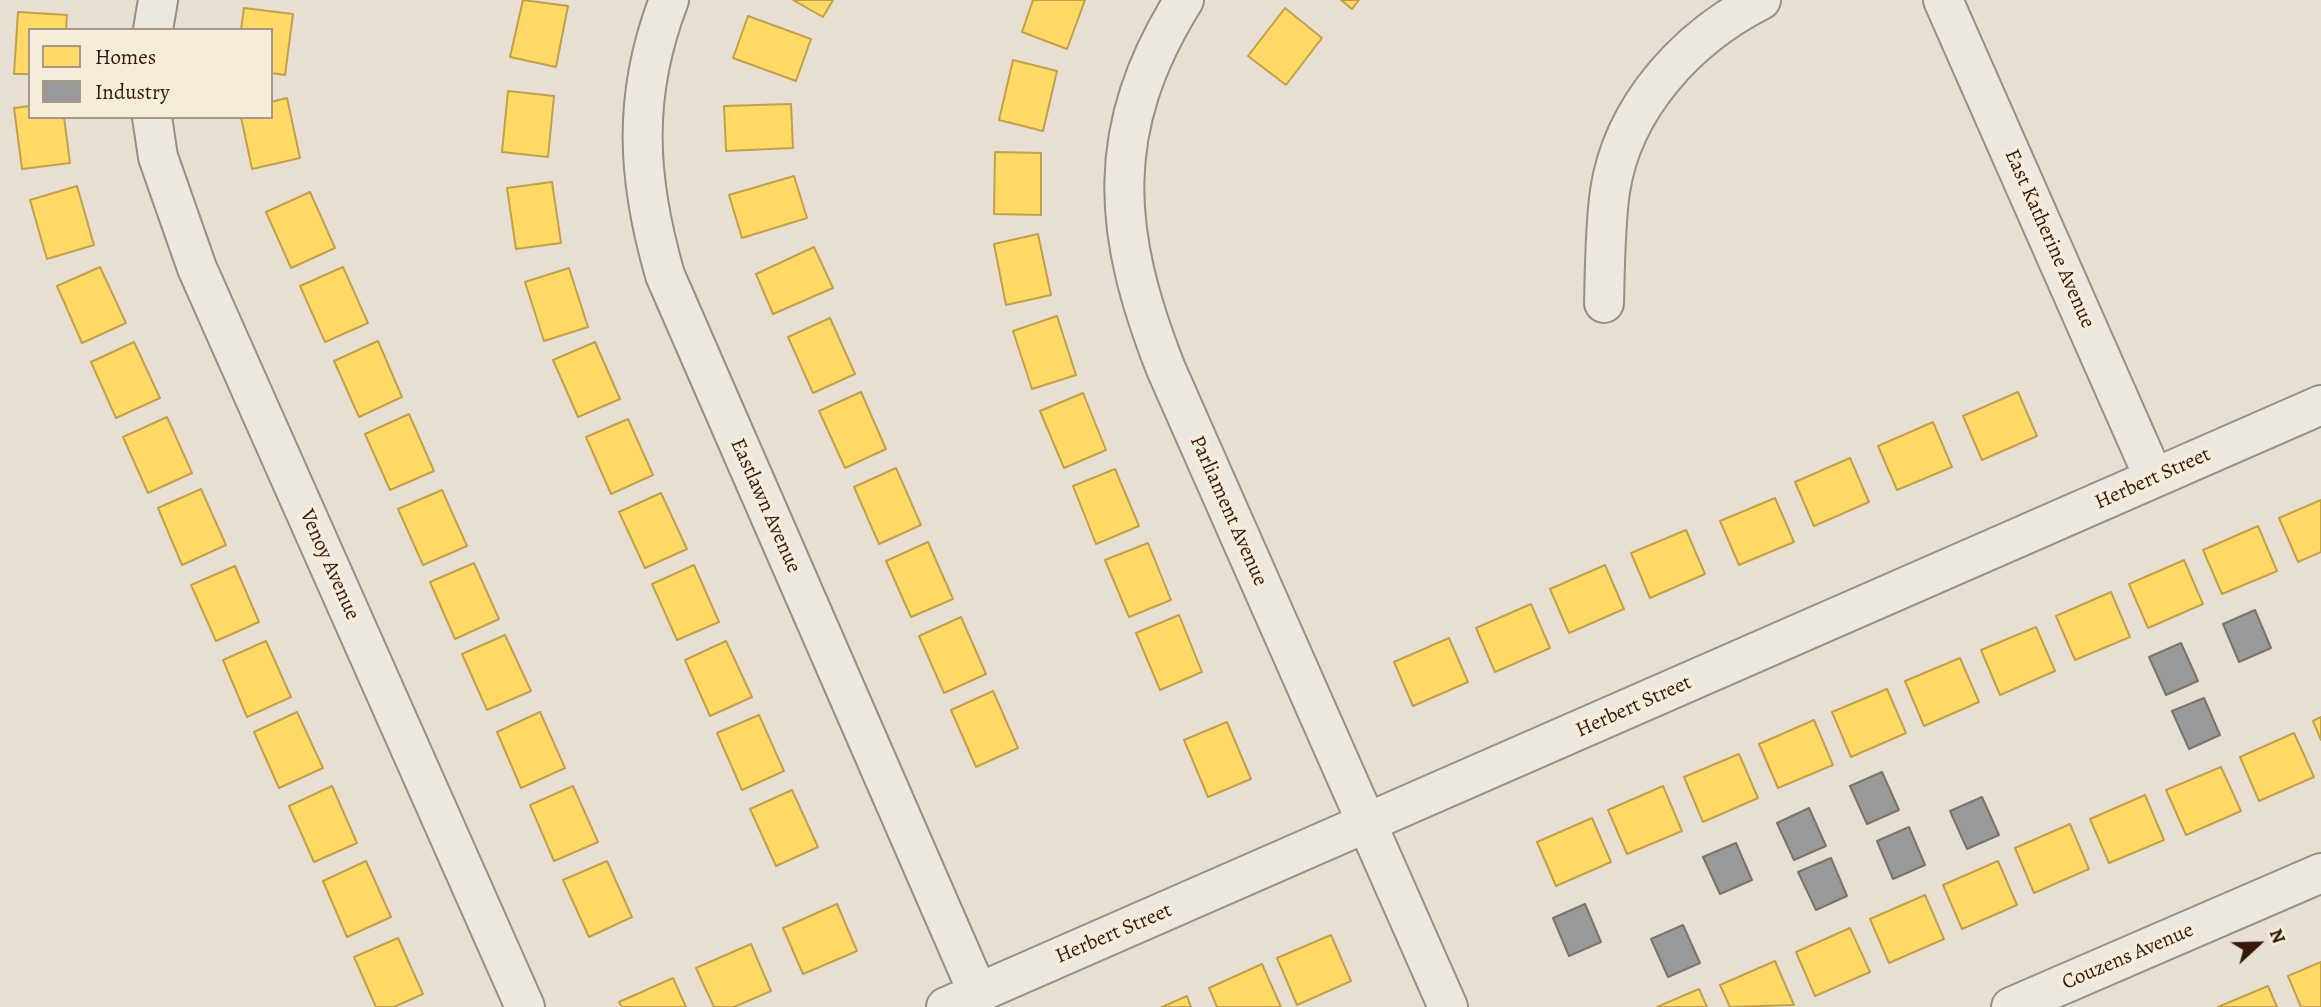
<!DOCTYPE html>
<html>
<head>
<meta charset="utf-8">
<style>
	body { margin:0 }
	#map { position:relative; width:2321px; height:1007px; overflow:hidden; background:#e7dfd1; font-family:Alegreya,serif }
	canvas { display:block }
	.legend { position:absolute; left:28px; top:28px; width:245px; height:91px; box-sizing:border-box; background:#f5ecdb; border:2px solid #a89888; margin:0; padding:9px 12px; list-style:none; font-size:21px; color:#34190b }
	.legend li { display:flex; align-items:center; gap:14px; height:35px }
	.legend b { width:35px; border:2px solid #a89888 }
	.north { position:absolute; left:2223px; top:909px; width:70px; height:70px; -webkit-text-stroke:5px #f5ecdb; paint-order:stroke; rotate:68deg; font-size:19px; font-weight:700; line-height:28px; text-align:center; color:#34190b }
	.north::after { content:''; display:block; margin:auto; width:24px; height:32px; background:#34190b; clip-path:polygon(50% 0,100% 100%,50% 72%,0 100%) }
</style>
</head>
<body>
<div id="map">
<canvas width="2321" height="1007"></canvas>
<ul class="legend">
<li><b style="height:19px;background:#ffd966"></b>Homes</li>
<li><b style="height:19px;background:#999"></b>Industry</li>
</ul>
<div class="north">N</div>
</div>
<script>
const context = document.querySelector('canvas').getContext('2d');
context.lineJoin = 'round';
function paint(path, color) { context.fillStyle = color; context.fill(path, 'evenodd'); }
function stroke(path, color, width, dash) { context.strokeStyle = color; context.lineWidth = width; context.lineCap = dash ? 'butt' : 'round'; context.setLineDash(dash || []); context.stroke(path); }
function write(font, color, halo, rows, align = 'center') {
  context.font = font + ' Alegreya,serif'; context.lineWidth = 7; context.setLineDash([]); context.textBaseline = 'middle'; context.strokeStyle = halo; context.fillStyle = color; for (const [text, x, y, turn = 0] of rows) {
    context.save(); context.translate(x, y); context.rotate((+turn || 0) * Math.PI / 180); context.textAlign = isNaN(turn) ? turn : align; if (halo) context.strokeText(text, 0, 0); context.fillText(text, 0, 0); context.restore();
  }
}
const homes = new Path2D(`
	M523 0 568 6 556 67 510 57Z
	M793 0H833L823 17Z
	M1033 0H1085L1067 49 1022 32Z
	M1341 0H1359L1352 9Z
	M244 8 293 14 285 75 271 73V30H241Z
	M1285 8 1322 38 1286 85 1248 56Z
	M18 12 67 15 66 30H30V74H14Z
	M748 16 811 39 796 81 733 58Z
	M1013 60 1057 71 1043 131 999 120Z
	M508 91 554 96 548 157 502 152Z
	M287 98 300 158 252 169 241 117H271V102Z
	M791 104 793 148 726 151 724 106Z
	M30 106V117H64L70 163 22 169 14 108Z
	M995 152 1041 153V215L994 214Z
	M794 176 807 218 742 238 729 195Z
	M552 182 561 243 516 249 507 188Z
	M77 186 94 245 47 259 30 200Z
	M310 192 335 248 291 268 266 212Z
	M1038 234 1051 295 1006 305 994 244Z
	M814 247 833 288 773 314 756 274Z
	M100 267 126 323 82 343 57 286Z
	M343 267 368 323 325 342 300 286Z
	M569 268 588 327 544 341 525 282Z
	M1057 316 1076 375 1032 389 1013 331Z
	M830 318 855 374 813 393 788 337Z
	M378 341 402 397 359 417 334 361Z
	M134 342 160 398 116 418 91 362Z
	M595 342 620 399 578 417 553 360Z
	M861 392 886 449 845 468 819 411Z
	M2018 392 2037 436 1982 460 1963 416Z
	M1083 393 1106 450 1064 468 1040 411Z
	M409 414 434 471 390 490 365 434Z
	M167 417 192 473 148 493 123 437Z
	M628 419 653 475 611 494 586 437Z
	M1933 422 1952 467 1897 490 1878 446Z
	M1850 458 1869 502 1814 526 1795 482Z
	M896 468 921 525 879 544 854 487Z
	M1115 469 1139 526 1096 544 1073 486Z
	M201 489 226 545 182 565 158 508Z
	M442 490 467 546 423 565 398 509Z
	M661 493 687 549 645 568 619 512Z
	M1775 498 1794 542 1739 565 1720 521Z
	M2321 500V552L2298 562 2279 518Z
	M2258 526 2277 571 2222 594 2203 550Z
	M1686 530 1705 574 1650 598 1631 553Z
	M928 542 953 599 911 617 886 561Z
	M1148 543 1171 600 1129 617 1105 560Z
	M2184 560 2203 604 2148 628 2129 584Z
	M474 563 499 619 455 639 430 582Z
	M694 565 719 622 677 640 652 584Z
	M1605 565 1624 609 1569 633 1550 589Z
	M235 566 259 622 216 641 191 585Z
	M2111 592 2130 637 2075 660 2056 616Z
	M1531 604 1550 648 1495 672 1476 628Z
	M1179 615 1202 672 1160 690 1136 633Z
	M961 617 986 674 944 693 919 636Z
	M2036 627 2055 671 2000 695 1981 650Z
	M505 635 531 691 487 710 462 654Z
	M1449 638 1468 682 1413 706 1394 662Z
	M266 641 291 697 247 717 223 660Z
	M726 641 752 697 710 716 685 660Z
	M1960 658 1979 702 1924 726 1905 681Z
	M1887 689 1906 733 1851 757 1832 712Z
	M993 691 1018 748 976 767 951 710Z
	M297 712 323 768 279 788 254 732Z
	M540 712 565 768 521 788 497 732Z
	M759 715 784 771 742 790 717 733Z
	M2321 717V740L2313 721Z
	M1814 720 1833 765 1778 788 1759 744Z
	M1227 722 1251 779 1208 797 1184 740Z
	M2294 733 2314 777 2259 801 2240 757Z
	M1739 754 1758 798 1703 822 1684 777Z
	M2221 767 2241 811 2186 835 2166 790Z
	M332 786 357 843 314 862 289 806Z
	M573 786 598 842 554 861 530 805Z
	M1663 786 1682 831 1627 854 1608 810Z
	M792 790 818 847 776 866 750 809Z
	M2145 795 2164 840 2109 863 2090 819Z
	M1592 818 1611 862 1556 886 1537 842Z
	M2070 824 2089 869 2034 893 2015 848Z
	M366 861 391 917 347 937 323 881Z
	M607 861 632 917 589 937 563 880Z
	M1998 861 2017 905 1962 929 1943 885Z
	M1925 895 1944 939 1889 963 1870 919Z
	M837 904 857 951 803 974 783 928Z
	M1850 928 1870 972 1815 996 1796 952Z
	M1331 935 1351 981 1297 1005 1277 958Z
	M398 938 423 994 394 1007H376L354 957Z
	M751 944 771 991 734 1007H714L696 968Z
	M1775 961 1794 1005 1730 1007 1720 985Z
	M2321 962V1007H2301L2288 976Z
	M1262 964 1281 1007H1217L1209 988Z
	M673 978 686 1007H622L619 1002Z
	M2268 986 2277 1007H2218Z
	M1699 989 1707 1007H1657Z
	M1187 996 1191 1007H1162Z`);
const industry = new Path2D(`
	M2255 610 2271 648 2239 662 2223 624Z
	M2181 643 2198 681 2166 695 2149 657Z
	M2204 698 2220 735 2189 749 2172 711Z
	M1882 772 1899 810 1867 824 1850 786Z
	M1982 797 1999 835 1967 849 1950 811Z
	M1809 808 1826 846 1794 860 1777 823Z
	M1909 827 1925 865 1893 879 1877 841Z
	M1736 843 1752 880 1720 894 1703 857Z
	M1831 858 1847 896 1816 910 1798 872Z
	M1585 904 1601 942 1569 956 1553 918Z
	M1683 925 1700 963 1668 977 1651 939Z`);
const minor = new Path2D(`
	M669 0C632 96 637 178 665 275L978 993
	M1184 0C1103 130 1112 232 1166 369L1448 1007
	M1943 0 2154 478
	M153 30 158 0
	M152 117 158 157 197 268 525 1007
	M1604 303C1605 266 1605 227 1610 191 1623 106 1688 37 1761 0
	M946 1007 2321 405
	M2011 1007 2321 873`);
const streetNames = [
	["East Katherine Avenue",2049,239,66],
	["Herbert Street",2153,479,-24],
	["Eastlawn Avenue",765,506,66],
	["Parliament Avenue",1228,511,66],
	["Venoy Avenue",329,565,66],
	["Herbert Street",1634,707,-24],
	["Herbert Street",1114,934,-23],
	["Couzens Avenue",2128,957,-23]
];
paint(homes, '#ffd966');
stroke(homes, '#c29f4b', 2);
paint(industry, '#999');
stroke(industry, '#7b736e', 2);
stroke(minor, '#978f85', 42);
stroke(minor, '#ece8e0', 38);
write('21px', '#34190b', '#f5ecdb', streetNames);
</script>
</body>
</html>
